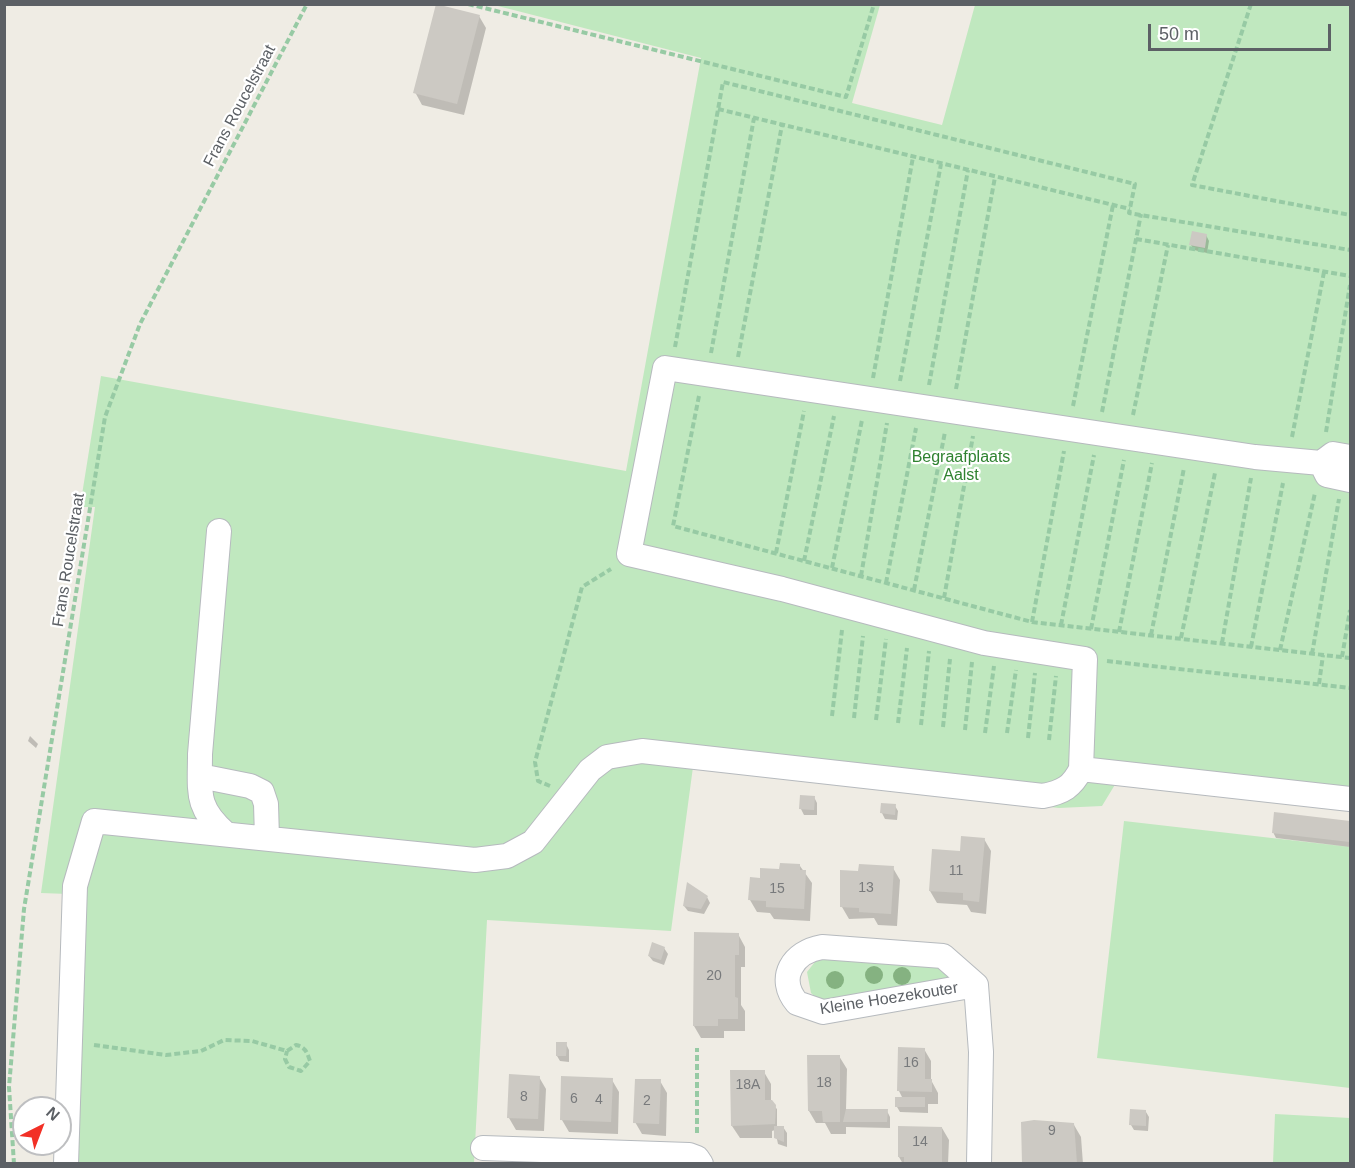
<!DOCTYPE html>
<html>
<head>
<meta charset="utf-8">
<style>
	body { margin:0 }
	#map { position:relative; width:1355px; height:1168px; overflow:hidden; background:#efece4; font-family:Arial,sans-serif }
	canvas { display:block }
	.frame { position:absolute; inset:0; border:6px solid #5c6065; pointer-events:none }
	.north { position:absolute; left:12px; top:1096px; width:60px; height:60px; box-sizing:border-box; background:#fff; border:2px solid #bebfc1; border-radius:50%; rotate:42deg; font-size:16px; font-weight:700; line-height:24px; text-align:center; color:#5c6065 }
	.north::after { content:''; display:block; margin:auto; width:21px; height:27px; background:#f23026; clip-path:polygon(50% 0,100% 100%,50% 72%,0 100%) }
	.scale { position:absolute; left:1148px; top:24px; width:183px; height:27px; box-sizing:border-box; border:3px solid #5c6065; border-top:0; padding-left:8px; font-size:18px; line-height:21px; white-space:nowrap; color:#5c6065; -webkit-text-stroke:4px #fff; paint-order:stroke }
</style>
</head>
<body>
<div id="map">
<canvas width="1355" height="1168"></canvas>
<div class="frame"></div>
<div class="north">N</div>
<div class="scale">50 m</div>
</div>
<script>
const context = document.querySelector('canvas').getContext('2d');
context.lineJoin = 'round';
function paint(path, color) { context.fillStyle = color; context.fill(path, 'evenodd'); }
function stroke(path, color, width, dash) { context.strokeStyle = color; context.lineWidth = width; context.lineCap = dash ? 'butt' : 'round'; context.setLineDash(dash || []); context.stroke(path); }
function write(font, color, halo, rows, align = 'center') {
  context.font = font + ' Arial,sans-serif'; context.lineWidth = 4.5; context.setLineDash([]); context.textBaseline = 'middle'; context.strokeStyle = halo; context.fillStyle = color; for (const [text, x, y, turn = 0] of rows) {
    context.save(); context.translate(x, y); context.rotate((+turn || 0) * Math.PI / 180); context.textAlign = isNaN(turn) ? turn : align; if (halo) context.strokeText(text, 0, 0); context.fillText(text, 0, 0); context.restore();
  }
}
const green = new Path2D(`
	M494 5H880L852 103 942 125 975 5H1350V806L1119 778 1102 806 1059 808 693 767 671 931 487 920 474 1163H55L68 894 41 893 95 507H80L101 376 626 471 701 58Z
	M1124 821 1350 847V1088L1097 1058Z
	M818 958 937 967 948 977 941 986 823 1004 811 993 807 972Z
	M1275 1114 1350 1118V1163H1273Z`);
const shadow = new Path2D(`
	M479 16 486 28 464 115 422 105 415 92Z
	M1206 235 1209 241 1207 253 1194 250 1191 245Z
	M30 736 38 744 36 748 28 741Z
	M814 797 817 803V815H804L801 809Z
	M895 806 898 811 897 820 885 819 882 813Z
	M1275 814 1350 822V847L1276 838 1273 832Z
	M984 839 991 851 986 914 971 912 967 905 937 903 930 891 961 853Z
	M800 866 812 883 810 921 774 919 770 913 757 912 750 900 761 880 781 870Z
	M893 868 900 880 897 926 878 925 874 918 849 919 842 907 860 873Z
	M707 897 710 903 704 914 688 911 684 906Z
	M738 934 745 947V967H741V1005L745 1011V1031H724V1038H701L694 1026Z
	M664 948 668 954 664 965 653 961 649 956Z
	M566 1044 569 1050V1062L560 1061 557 1056Z
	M899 1049H924L931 1061V1080L938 1093V1104H928V1113L900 1112 897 1107 903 1099 899 1091Z
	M839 1056 847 1069 846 1110 887 1111 890 1117V1128L846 1127V1134H831L825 1123H816L809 1111Z
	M732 1072H764L771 1084V1103L777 1109V1127H783L787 1133V1147L778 1144 775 1130 772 1131V1138H740L732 1126Z
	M510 1076 539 1077 546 1089 544 1131 516 1130 509 1118Z
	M612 1080 619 1092 618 1134 569 1132 562 1120Z
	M660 1081 667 1093 666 1136 642 1134 635 1122Z
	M1146 1112 1149 1117 1148 1131 1134 1130 1131 1125Z
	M1074 1125 1081 1137 1083 1164H1024Z
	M942 1128 949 1140 948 1164H903L899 1157Z`);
const building = new Path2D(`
	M436 4 480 15 457 104 413 93Z
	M1192 231 1207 234 1205 248 1189 245Z
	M800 795 815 796 814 810 799 809Z
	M881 803 896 804 895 815 880 813Z
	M1274 812 1350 821V842L1272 833Z
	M961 836 985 838 979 902 963 900V893L929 891 932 849 960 851Z
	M780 863 800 864V870H806L804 909 766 907V901L748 900 750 877 760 878V868L779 869Z
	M859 864 894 866 891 914 859 912V908L840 907V870L858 871Z
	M687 882 708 896 701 909 683 906Z
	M694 932 739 933V955H735V997L738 998V1019H718V1026H693Z
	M652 942 665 947 661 960 648 956Z
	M556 1042H567L566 1056H556Z
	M898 1047 925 1048V1079H932V1092L897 1091Z
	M807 1055H840V1122H823L822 1111H808Z
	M730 1070H765V1100H772L776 1105 775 1124 731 1126Z
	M509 1074 540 1076 538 1119 507 1118Z
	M561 1076 613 1078 611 1122 560 1120Z
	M635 1079H661L659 1124 633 1123Z
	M895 1097H925V1107H895Z
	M846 1109H888L887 1122H843Z
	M1130 1109 1146 1110V1126L1129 1125Z
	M1034 1120 1074 1123 1077 1164H1022L1021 1122Z
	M774 1126H784V1142L774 1138Z
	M898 1126 942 1127V1164H904V1157H898Z`);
const path = new Path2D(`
	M468 4 846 97 874 4
	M1251 4 1192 185 1350 215
	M718 109 1130 209
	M1136 239 1350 276
	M675 347 723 82 1135 184 1129 213 1350 250
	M711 353 754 118
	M738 357 782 125
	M873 378 913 157
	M900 381 941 164
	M929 385 968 170
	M956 389 995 177
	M699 396 673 526 1032 622 1350 658
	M1073 406 1113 205
	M1102 412 1141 214
	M1133 415 1168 245
	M1326 432 1350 285
	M1292 437 1324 272
	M776 553 804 411
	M804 561 834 416
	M832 568 862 420
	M861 576 887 423
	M886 583 916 428
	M914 590 945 432
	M944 598 973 436
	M1032 622 1064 451
	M1061 625 1094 455
	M1091 629 1124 460
	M1119 632 1152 463
	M1151 635 1184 468
	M1181 638 1215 473
	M1222 643 1251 478
	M1251 647 1283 483
	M1280 650 1315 493
	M1312 654 1339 499
	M1342 657 1350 610
	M1107 661 1350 688
	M1319 684 1323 655
	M832 716 842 630
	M854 718 863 636
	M876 720 886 639
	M898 723 907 648
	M921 725 929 651
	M943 727 950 659
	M965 730 972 662
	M985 733 994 666
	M1007 733 1016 670
	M1028 738 1035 673
	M1049 740 1056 676
	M550 786 538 781 535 762 582 587 611 569
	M94 1045 166 1055 201 1051 224 1040 252 1041 287 1051 296 1045C306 1047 307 1053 310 1061L301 1071 289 1067 285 1059 287 1051
	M697 1133V1048
	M14 1164 9 1087 24 909 105 417 140 324 307 4`);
const minor = new Path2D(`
	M1350 457 1333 454 1321 463 1255 457 665 368 629 554 782 589 984 643 1085 659 1081 769 1350 799
	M1321 463 1327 475 1350 480
	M219 531 200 754C200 792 195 807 226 834
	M200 776 250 786 262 792 266 804 267 838
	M976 985 823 1012 797 1003C776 978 793 952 822 947L943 956 976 985 981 1052 979 1164
	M483 1148 689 1155 697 1158 701 1164
	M66 1164 75 886 94 821 475 860 507 856 533 842 590 770 607 757 642 751 1043 796C1063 792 1072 787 1081 769`);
const trees = [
	[874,975],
	[902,976],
	[835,980]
];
const numberNames = [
	["11",956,871],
	["13",866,888],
	["15",777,889],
	["20",714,976],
	["16",911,1063],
	["18",824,1083],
	["18A",748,1085],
	["8",524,1097],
	["6",574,1099],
	["4",599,1100],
	["2",647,1101],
	["9",1052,1131],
	["14",920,1142]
];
const streetNames = [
	["Frans Roucelstraat",240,106,-62],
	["Frans Roucelstraat",69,560,-81],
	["Kleine Hoezekouter",889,999,-9]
];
const parkNames = [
	["Begraafplaats",961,458],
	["Aalst",961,476]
];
paint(green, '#c0e8bf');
paint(shadow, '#0003');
paint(building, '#ccc9c3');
stroke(minor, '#b6babe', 26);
stroke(path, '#97caa4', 4, [6, 3]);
stroke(minor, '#fff', 24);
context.fillStyle = '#85b281';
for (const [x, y] of trees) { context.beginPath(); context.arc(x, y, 9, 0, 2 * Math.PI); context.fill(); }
write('14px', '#787a7c', null, numberNames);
write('16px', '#5c6065', '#fff', streetNames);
write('16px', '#2f8230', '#fff', parkNames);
</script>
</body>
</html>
